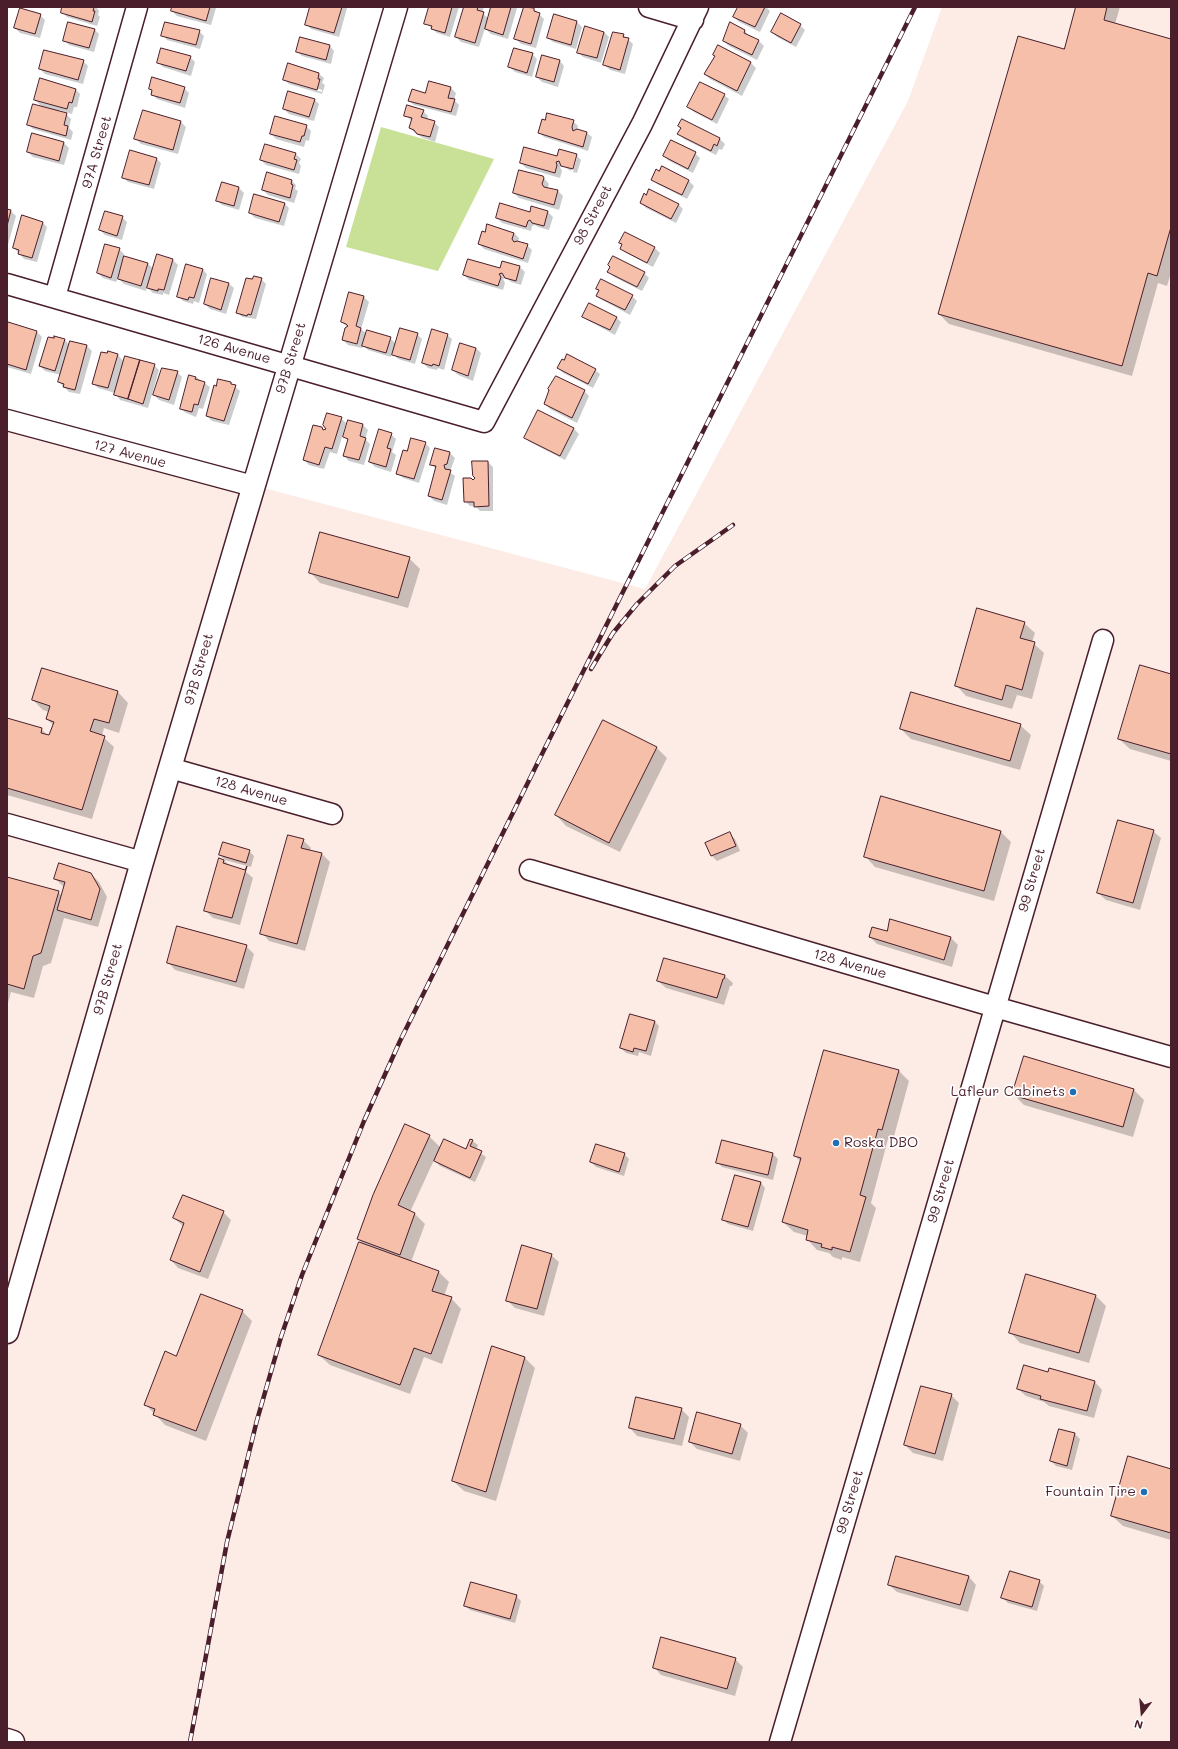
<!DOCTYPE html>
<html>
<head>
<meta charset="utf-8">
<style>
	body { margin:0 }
	#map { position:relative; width:1178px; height:1749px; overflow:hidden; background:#fff; font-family:Mali,sans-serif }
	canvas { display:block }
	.frame { position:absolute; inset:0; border:8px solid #4a1f2b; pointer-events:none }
	.north { position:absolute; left:1122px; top:1693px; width:40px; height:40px; -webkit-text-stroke:3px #fff; paint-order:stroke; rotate:196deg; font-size:11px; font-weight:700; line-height:16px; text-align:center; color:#4a1f2b }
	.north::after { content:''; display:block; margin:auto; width:14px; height:18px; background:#4a1f2b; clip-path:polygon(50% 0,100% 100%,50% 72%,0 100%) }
</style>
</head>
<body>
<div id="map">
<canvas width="1178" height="1749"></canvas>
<div class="frame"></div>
<div class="north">N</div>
</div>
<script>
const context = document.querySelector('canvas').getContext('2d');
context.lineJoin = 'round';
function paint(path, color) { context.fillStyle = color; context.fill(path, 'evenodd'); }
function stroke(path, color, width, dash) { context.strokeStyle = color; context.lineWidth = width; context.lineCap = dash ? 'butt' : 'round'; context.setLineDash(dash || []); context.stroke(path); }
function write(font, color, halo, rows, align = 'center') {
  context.font = font + ' Mali,sans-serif'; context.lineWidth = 3.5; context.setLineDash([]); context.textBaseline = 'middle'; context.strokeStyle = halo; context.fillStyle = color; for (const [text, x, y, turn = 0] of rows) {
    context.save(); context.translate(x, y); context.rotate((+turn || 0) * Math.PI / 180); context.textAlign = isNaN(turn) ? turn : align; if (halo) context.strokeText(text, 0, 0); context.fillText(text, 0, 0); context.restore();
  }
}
const built = new Path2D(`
	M942 7H1171V1742H7V420L645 589 908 101Z`);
const green = new Path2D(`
	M381 127 494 159 438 271 346 247Z`);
const shadow = new Path2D(`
	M63 7H96L99 11 98 15 100 17 97 26 67 17 62 12Z
	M173 7H215L216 8 211 25 177 16 172 11Z
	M311 7 347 8 339 37 311 29 306 24Z
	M430 7H459L450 37 437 33 426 23Z
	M464 7H484L482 13 489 19 493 7H515L517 8 508 39 491 34 485 28 479 47 461 42 456 37Z
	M525 7 534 9 544 19 536 48 521 44 516 39Z
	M739 7H766L770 11 760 32 739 22 734 17Z
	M1077 7H1120L1115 24 1171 40V273L1167 286 1158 283 1132 376 949 324 939 314 1065 50Z
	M40 15 45 20 40 38 20 33 15 28Z
	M554 16 577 22 582 27 576 49 553 42 548 38Z
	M800 25 805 30 796 47 777 37 772 32Z
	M94 29 99 34 94 52 69 45 64 40Z
	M199 31 204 36 200 49 167 40 163 35Z
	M745 31 749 36 759 41 764 46 757 60 729 46 724 41Z
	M604 32 609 37 601 63 583 57 578 52Z
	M623 35 633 44 625 74 610 70 605 65Z
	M330 46 334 51 331 64 302 56 297 51Z
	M719 47 751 63 756 68 742 96 710 79 705 74 716 56Z
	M532 54 537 59 532 77 515 72 510 67Z
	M190 57 195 62 191 76 163 67 158 62Z
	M83 61 88 66 83 84 45 74 40 69Z
	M560 61 564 66 558 87 542 82 537 77Z
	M319 74 324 78 322 83 325 85 322 94 289 84 284 79ZM289 80 322 90V92L289 82Z
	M150 88H184L189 93 185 108 157 99 152 94 153 91Z
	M451 88 456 93 454 100 459 105 456 116 414 105 409 101 426 94Z
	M75 89 80 94 77 107H74L72 114 59 110 58 112 66 114 71 119 69 128 73 132 71 140 33 129 28 124 42 107 35 100Z
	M724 95 729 99 717 124 694 112 689 107Z
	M314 99 319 104 314 121 289 114 284 109Z
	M423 111 428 116 427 120 434 122 439 127 435 142 423 138 415 133 410 128 412 121 405 115Z
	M682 120 720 139 725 144 722 150 719 149 716 155 684 139 679 134 681 129 679 126Z
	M573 121 578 126 577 130 587 133 592 137 588 151 544 137 539 132Z
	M181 122 186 127 178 154 141 144 136 139Z
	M306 126 311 131 309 141 306 140 304 147 276 139 271 134Z
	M64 143 69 148 64 165 33 157 28 152Z
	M695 153 700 158 693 173 669 161 664 156Z
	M296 154 301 159 299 163 301 166 299 174 266 165 261 160Z
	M576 155 581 160 577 173 573 172 577 157H575L571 171 563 166 560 167 562 171 560 178 526 168 521 163Z
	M156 158 161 163 154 189 128 182 123 177Z
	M543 177 549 184 547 189 558 191 563 196 559 210 519 198 514 193Z
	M653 179 689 181 694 186 687 199 657 184Z
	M291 180 296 185 295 189 298 191 294 203 268 195 263 190Z
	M222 183 239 188 244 193 239 210 222 205 217 200Z
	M284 203 289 208 284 226 255 218 250 213Z
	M641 203 678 204 683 209 676 223 646 208Z
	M532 207 548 212 553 217 549 230 538 227 535 225 532 226 531 231 502 223 497 218 530 213Z
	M7 210 11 211 16 216 7 248Z
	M122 217 127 222 122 240 105 235 100 230Z
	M42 222 47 227 37 262 24 259 14 248Z
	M486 233H514L519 238 518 242 527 245 532 250 528 263 484 249 479 244Z
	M625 234 655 248 660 253 653 267 626 253 621 249Z
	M119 249 124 254V257L148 264 154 269 158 256 173 260 178 265 169 295 163 293V295L153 293 147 287 146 291 124 284 118 278 116 282 103 278 98 273Z
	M520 267 525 272 521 285 511 282 506 278 503 279 505 283 503 290 469 280 464 275Z
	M202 269 207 274 199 303 194 301 193 304 183 301 178 296Z
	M609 272 644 273 649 278 642 291 614 277Z
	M261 279 266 284 256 319 242 317 237 312 253 281Z
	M229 284 234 288 226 314 210 309 205 304Z
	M598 289 632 296 637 301 630 315 602 300 597 295 600 291Z
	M350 293 364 297 369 302 361 329 367 334 390 338 396 344 417 334 422 339 415 364 398 359 392 353 391 357 368 350 363 345 362 348 348 345 343 340 348 328 342 322Z
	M584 316 616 317 621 322 615 335 589 321Z
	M8 323 37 332 42 337 31 374 7 367Z
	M447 335 452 339 444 370 438 368 437 370 428 368 423 363Z
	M64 339 69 345 70 342 87 346 92 351 80 394 69 392 59 382 61 375 45 371 40 366Z
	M476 348 481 353 473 381 458 375 453 370Z
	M118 355 124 362 154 365 159 370 148 408 120 400 115 393 98 388 93 383Z
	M558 368 595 370 600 374 593 388 563 373Z
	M177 372 182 377 174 405 159 400 154 395Z
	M196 377 210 387 203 409 199 408 196 417 186 413 181 409Z
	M231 383 240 391 229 425 212 421 207 416Z
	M584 391 589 396 577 423 550 409 545 404Z
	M538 411 574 429 579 434 565 460 530 442 525 437Z
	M341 418 346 423 337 454 330 452 324 469 309 465 304 460 324 431Z
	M349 421 363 425 368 430 365 439 370 444 364 465 349 461 344 456 348 441 345 437Z
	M391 434 396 439 392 452 396 455 391 472 375 467 370 462Z
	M425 443 430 448 419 483 403 478 398 473 408 452Z
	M450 453 455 458 451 469 448 471 455 476 447 505 434 501 429 496 436 469 431 464Z
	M488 462 493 467V511H480L475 506H470L465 501 473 481Z
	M409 558 420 569 408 608 320 583 310 572Z
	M1024 623 1035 633 1032 642 1044 653 1032 699 1017 695 1012 709 966 696 956 685Z
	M42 669 118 692 128 703 119 733 104 728 102 736 114 747 92 819 7 795V719L41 729 50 737 53 725 47 719 49 712 43 710 33 700Z
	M1171 675V761L1130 749 1119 739Z
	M603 721 657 748 667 758 620 852 566 826 556 815Z
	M1020 725 1031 735 1020 770 911 739 901 729Z
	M882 798 1001 832 1011 842 994 901 875 867 865 856Z
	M1153 831 1161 838 1140 910 1106 900 1098 893Z
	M730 834 735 839 740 851 717 861 712 856 707 844Z
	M303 840 311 848 310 851 322 854 330 862 305 951 269 941 262 933Z
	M249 851 254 856 251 867 225 860 220 855Z
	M224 860 230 866 245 871 253 878 240 925 213 918 205 910Z
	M91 874 99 882 107 897 98 927 64 918 51 963 43 966 34 998 11 992 7 1007V878L58 892 62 896 64 887 55 879Z
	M887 932 950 937 958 945 952 967 877 944 870 937Z
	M246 946 254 954 244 989 175 970 168 962Z
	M665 959 725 976 733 983 732 986H730L724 1005 666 988 658 981Z
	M654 1021 659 1026 651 1056 639 1052 638 1056 626 1053 621 1048Z
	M1024 1058 1134 1090 1144 1100 1133 1137 1024 1105 1014 1095Z
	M899 1071 909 1081 893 1140 888 1139 871 1203 876 1208 860 1262 842 1257V1260L833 1257 829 1253 817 1250 807 1239 808 1236 794 1232 783 1222 801 1162 795 1156Z
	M429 1136 441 1148 466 1150 471 1140 478 1145 476 1150 486 1157 475 1182 440 1166 434 1160 410 1212 414 1213 425 1224 411 1262 439 1272 449 1282 444 1296 451 1298 461 1309 442 1364 424 1357 410 1394 330 1365 319 1355 365 1246 358 1239Z
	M722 1142 773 1154 778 1159 773 1180 722 1167 717 1162Z
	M624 1154 629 1159 624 1176 596 1167 591 1162Z
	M761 1183 765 1188 753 1231 728 1224 723 1219Z
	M223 1212 231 1220 208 1279 178 1268 171 1260 184 1227 174 1218Z
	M551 1255 559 1262 544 1316 515 1308 508 1301Z
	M1096 1296 1106 1306 1089 1363 1020 1343 1010 1332Z
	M242 1311 252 1321 206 1441 165 1425 146 1405 177 1357Z
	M525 1358 535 1368 496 1501 464 1491 453 1481Z
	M1048 1373 1095 1382 1102 1390 1094 1418 1049 1406 1044 1402 1026 1396 1018 1389Z
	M951 1395 959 1403 943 1461 913 1453 905 1445Z
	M681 1409 689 1417 682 1446 637 1436 630 1428Z
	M740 1425 748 1433 740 1461 697 1449 690 1442Z
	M1060 1430 1075 1434 1080 1439 1072 1470 1056 1466 1051 1461Z
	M1171 1470V1540L1123 1526 1112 1516Z
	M969 1577 976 1585 968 1612 897 1592 889 1585Z
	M1039 1581 1044 1586 1037 1611 1008 1603 1003 1598Z
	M516 1596 521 1601 515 1623 470 1610 465 1606Z
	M735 1659 743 1667 735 1696 661 1675 654 1667Z`);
const building = new Path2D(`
	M62 7H94L93 11H95L92 22 61 13Z
	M172 7H210L206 21 171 11Z
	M310 7H342L334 33 305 25Z
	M429 7H452L445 33 431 29 432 26 424 24Z
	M464 7H478L477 10 484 12 475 43 455 37Z
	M491 7H511L503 35 485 29Z
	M524 7 534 8V11L540 13 531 44 514 39Z
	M738 7H765L755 27 733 17Z
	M1076 7H1107L1104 20 1171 39V227L1157 276 1148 273 1122 366 938 314 1018 36 1064 49Z
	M20 8 41 14 35 34 14 28Z
	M781 13 801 24 791 43 771 32Z
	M554 14 577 21 571 45 547 38Z
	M68 22 95 29 89 48 63 41Z
	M165 22 200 30 196 45 161 36Z
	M730 22 745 30 744 33 759 40 752 55 723 41Z
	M585 26 604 32 597 58 577 53Z
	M613 32 624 34 623 37 629 38 620 70 603 65Z
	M300 37 330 45 326 60 296 52Z
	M718 45 751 62 737 91 704 74 715 56 713 55Z
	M161 48 191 56 186 71 157 63Z
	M514 48 533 53 527 73 508 67Z
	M44 50 84 60 78 80 39 69Z
	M542 55 560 60 554 82 536 77Z
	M288 63 319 73 318 79H320L317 90 283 80Z
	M152 77 185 87 180 103 151 95 152 90 149 89Z
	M40 78 76 89 72 103 69 102 67 109 34 100Z
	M429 81 451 87 448 98 455 99 451 112 408 101 412 89 425 93Z
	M700 82 725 94 712 120 687 107Z
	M288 91 315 99 309 117 283 109Z
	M33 104 67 113 64 125 68 126 66 136 27 125Z
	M407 105 424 110 421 117 435 121 430 137 417 134 414 130 409 128 412 118 404 116Z
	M143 110 181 121 173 150 134 139Z
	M547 113 574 120 572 127 573 131 577 129 587 132 583 147 538 133 542 119 545 120Z
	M275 116 307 125 304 136H302L300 142 270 134Z
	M682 119 720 138 717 146 714 144 711 151 677 134 681 128 678 126Z
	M32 133 64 142 59 161 27 152Z
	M671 140 696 152 688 169 663 156Z
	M265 144 296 153 294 159 297 160 294 170 260 160Z
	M524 147 557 156 559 149 577 154 573 169 561 166 559 161 556 162 557 165 555 173 520 163Z
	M130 150 157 158 149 185 122 178Z
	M662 166 689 180 682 195 651 180 656 169 659 171Z
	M519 170 543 176 544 178 542 184 544 187 558 190 554 205 513 193Z
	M267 172 292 180 291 184 293 185 290 198 262 190Z
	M222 182 239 187 234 206 216 201Z
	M649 189 679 204 671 219 640 203 644 193 646 195Z
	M254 194 285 203 279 222 249 213Z
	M500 203 530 212 531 206 548 211 544 226 532 223 530 220 528 221 526 227 496 218Z
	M7 209 11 210 7 226Z
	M105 211 123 216 117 236 99 230Z
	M22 215 43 222 32 258 18 254 19 250 13 248Z
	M487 224 514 233 512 239 514 242 517 241 528 244 523 259 478 244 482 231 485 232Z
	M625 232 655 247 647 263 620 249 622 244 619 243Z
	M105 244 120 248 111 278 97 273Z
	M157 254 173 259 164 290 158 289V291L147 288Z
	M124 256 148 263 141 286 118 279Z
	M613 256 645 272 637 287 607 272 610 267 608 265Z
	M468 259 500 268 502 261 520 266 516 281 505 278 502 273 499 274 501 277 498 286 463 275Z
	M186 264 203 269 194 298 189 297 188 300 177 297Z
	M254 276 262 278 251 315 248 314 247 316 236 313 246 278 252 279Z
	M211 278 229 283 221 310 204 304Z
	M601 279 633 295 625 310 596 296 599 290 596 289Z
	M349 292 364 296 356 326 361 328 357 344 342 340 345 328 348 326 346 324 341 322Z
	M589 303 617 317 610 330 582 317Z
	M8 322 37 331 26 370 7 364Z
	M400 328 418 333 410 360 392 355Z
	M432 329 448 334 439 366 433 364 432 366 422 363Z
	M367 330 391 337 386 353 362 346Z
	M54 336 65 339 55 371 39 366 48 337 54 338Z
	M70 341 87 345 75 390 63 387 64 384 58 382Z
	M460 343 476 348 468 376 452 370Z
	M108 351 118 354 108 388 92 384 101 352 107 353Z
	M567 354 596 369 588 384 557 368 562 359 564 360Z
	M125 356 140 360 128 399 114 395Z
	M140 360 155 364 143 404 128 399Z
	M162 368 178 371 169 400 153 395Z
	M189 375 196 377 195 379 205 382 198 405 194 404 192 412 180 409Z
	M556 376 585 390 572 418 544 404 549 390 548 389Z
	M218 379 231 382V384L236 385 224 421 206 416 214 385 216 386Z
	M538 410 574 428 560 456 524 438Z
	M327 413 342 417 332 449 325 447 319 465 303 460 313 425 322 427 323 430 326 429 323 425Z
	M348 420 363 424 360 436 366 438 359 460 343 456 348 439 343 437Z
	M379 429 392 433 387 448 391 449 386 467 369 462Z
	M411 438 426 442 414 479 396 474 403 450 407 451Z
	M435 448 450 452 447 464 444 465 445 469 451 470 442 500 428 496 436 466 430 465Z
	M472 461H488L489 506 474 507V502H464L463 478H471L473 480 475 478 473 476Z
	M320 532 410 557 398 598 309 573Z
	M977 608 1025 622 1020 638 1035 642 1022 690 1006 685 1002 700 955 686Z
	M1140 665 1171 674V754L1118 739Z
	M42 668 118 691 109 723 94 719 90 731 105 736 82 810 7 788V718L42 728 41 733 49 735 54 722 46 719 50 706 32 700Z
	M911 692 1021 724 1010 761 900 729Z
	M603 720 657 747 609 843 555 815Z
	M881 796 1001 831 984 891 864 857Z
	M1118 820 1154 830 1133 903 1097 893Z
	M730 832 736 846 711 856 705 843Z
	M288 835 304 839 301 848 322 853 297 944 260 934Z
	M223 842 250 850 246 863 219 855Z
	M219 858 224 860 223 863 245 870 247 866 232 918 204 911Z
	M59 863 91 873 100 889 91 920 57 910 65 882 54 879Z
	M7 877 59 891 41 953 33 956 24 989 7 984Z
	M890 919 951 937 944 960 869 937 872 927 887 931Z
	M177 926 247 945 236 982 167 963Z
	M664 958 725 975 724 979H723L717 998 657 981Z
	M630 1014 655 1021 646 1051 634 1048 633 1052 620 1048Z
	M824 1050 899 1070 882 1130 878 1129 860 1195 866 1197 850 1252 832 1247V1250L821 1247 822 1244 806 1240 808 1230 782 1222 801 1158 794 1156Z
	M1024 1056 1134 1089 1123 1127 1012 1095Z
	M405 1124 430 1135 398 1205 415 1213 400 1255 357 1239 373 1195Z
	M444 1139 466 1149 470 1139 473 1140 470 1146 482 1151 470 1178 434 1161Z
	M722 1140 773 1153 768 1175 716 1163Z
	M596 1144 625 1153 619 1172 590 1162Z
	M735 1175 761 1182 748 1227 722 1220Z
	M183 1195 224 1211 200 1272 170 1260 184 1223 173 1218Z
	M359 1242 439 1271 432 1291 452 1297 431 1354 414 1348 400 1385 318 1355Z
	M522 1245 552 1254 537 1309 506 1301Z
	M1026 1274 1096 1295 1079 1353 1009 1333Z
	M201 1294 243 1310 196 1431 153 1415 155 1409 144 1405 165 1351 176 1356Z
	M492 1346 525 1357 486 1492 452 1481Z
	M1024 1365 1048 1372 1049 1368 1095 1381 1087 1411 1040 1399 1041 1396 1017 1389Z
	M921 1386 952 1394 935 1454 904 1445Z
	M636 1397 682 1408 674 1439 629 1428Z
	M697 1412 741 1424 732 1454 689 1442Z
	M1059 1429 1075 1433 1067 1466 1050 1461Z
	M1128 1456 1171 1469V1533L1111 1516Z
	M896 1556 969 1576 960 1605 888 1585Z
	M1010 1571 1040 1580 1032 1607 1001 1598Z
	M471 1582 517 1595 510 1619 464 1606Z
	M661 1637 736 1658 727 1689 653 1668Z`);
const street = new Path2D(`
	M649 7 693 20
	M7 284 484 422 642 124 698 7
	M55 297 137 7
	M7 420 253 486
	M170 768 332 814
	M7 824 142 862
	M530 870 995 1007 1171 1057
	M780 1742 1103 640`);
const secondary = new Path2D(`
	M7 1332 142 862 396 7
	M7 1740 13 1742`);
const rail = new Path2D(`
	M591 669 613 633 637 604 675 566 733 525
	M190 1742 227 1542 257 1420 281 1337 302 1275 364 1121 400 1041 545 748 915 7`);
const markers = [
	[1073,1092,4,"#1f6fb2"],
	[836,1143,4,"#1f6fb2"],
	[1144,1492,4,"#1f6fb2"]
];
const streetNames = [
	["97A Street",97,152,-74],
	["98 Street",593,215,-62],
	["126 Avenue",234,349,16],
	["97B Street",291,358,-73],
	["127 Avenue",130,454,15],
	["97B Street",199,669,-74],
	["128 Avenue",251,791,16],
	["99 Street",1032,880,-74],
	["128 Avenue",850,964,16],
	["97B Street",108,979,-74],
	["99 Street",941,1191,-74],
	["99 Street",850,1502,-74]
];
const poiNames = [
	["Lafleur Cabinets",1065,1092],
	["Roska DBO",844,1143,"left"],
	["Fountain Tire",1136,1492]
];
paint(built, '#fcece5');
paint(green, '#c8e197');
paint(shadow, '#0003');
paint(building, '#f6bfa9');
stroke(building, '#4a1f2b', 1);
stroke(street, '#4a1f2b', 23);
stroke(secondary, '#4a1f2b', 25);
stroke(street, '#fff', 20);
stroke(secondary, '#fff', 22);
stroke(rail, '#4a1f2b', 4.5);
stroke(rail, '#fff', 3, [9]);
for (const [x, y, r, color] of markers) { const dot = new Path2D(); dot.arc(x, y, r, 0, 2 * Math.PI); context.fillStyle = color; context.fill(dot); stroke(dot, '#fff', 1.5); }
write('14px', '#4a1f2b', '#fff', streetNames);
write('14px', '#4a1f2b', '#fff', poiNames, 'right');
</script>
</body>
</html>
